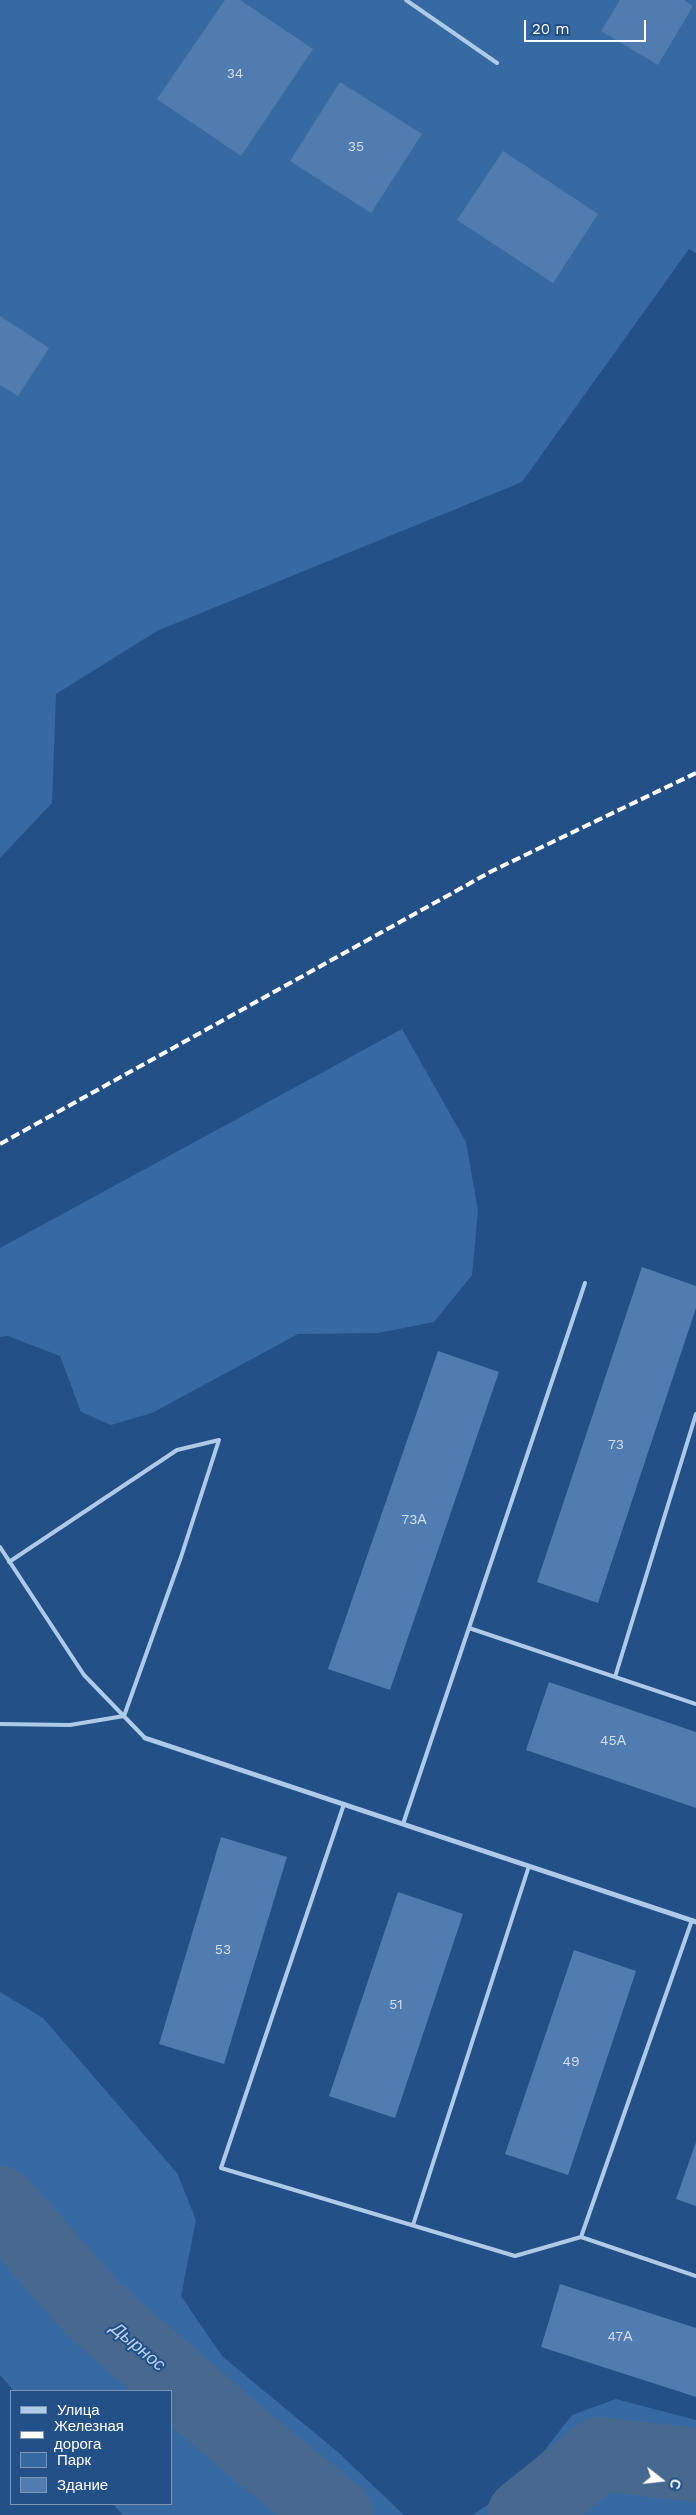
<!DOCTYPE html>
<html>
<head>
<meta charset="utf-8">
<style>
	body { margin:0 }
	#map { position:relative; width:696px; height:2515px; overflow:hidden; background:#235086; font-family:"Work Sans",sans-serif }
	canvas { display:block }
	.legend { position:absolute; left:10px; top:2390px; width:162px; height:115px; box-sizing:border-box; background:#235086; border:1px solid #7b96b6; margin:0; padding:6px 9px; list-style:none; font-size:15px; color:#fff }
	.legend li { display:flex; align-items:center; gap:10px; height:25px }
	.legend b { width:25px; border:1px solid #7b96b6 }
	.north { position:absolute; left:636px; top:2455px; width:50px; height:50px; -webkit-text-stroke:4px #235086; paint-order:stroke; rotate:106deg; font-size:14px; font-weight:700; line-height:20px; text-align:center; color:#fff }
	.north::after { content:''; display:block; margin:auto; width:18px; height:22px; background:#fff; clip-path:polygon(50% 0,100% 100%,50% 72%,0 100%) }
	.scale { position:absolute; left:524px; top:20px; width:122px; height:22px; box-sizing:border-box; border:2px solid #fff; border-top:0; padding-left:6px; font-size:15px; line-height:18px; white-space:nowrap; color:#fff; -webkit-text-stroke:4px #235086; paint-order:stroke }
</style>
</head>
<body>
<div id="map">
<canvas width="696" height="2515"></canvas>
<ul class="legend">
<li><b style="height:6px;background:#aecae9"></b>Улица</li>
<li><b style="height:6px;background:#fff"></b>Железная дорога</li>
<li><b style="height:14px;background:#376aa3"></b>Парк</li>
<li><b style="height:14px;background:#507cb0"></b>Здание</li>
</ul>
<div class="north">С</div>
<div class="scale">20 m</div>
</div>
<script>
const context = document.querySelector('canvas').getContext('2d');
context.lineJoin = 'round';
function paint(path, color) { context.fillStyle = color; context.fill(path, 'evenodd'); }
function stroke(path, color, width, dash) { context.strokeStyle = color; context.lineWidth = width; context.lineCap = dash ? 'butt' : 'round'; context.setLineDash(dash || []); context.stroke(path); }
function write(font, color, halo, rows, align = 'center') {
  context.font = font + ' "Work Sans",sans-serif'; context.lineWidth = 4; context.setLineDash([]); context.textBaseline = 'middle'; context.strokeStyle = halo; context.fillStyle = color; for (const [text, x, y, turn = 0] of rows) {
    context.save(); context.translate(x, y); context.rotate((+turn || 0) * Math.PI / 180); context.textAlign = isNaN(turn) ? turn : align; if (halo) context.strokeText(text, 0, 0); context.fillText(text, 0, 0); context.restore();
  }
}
const green = new Path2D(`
	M0 0H696V253L689 249 522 482 157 631 56 694 52 803 0 858Z
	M402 1029 466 1142 478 1211 472 1275 434 1322 378 1333 298 1334 152 1413 111 1425 81 1412 60 1356 8 1336 0 1337V1248Z
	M0 1992 43 2018 177 2173 196 2220 181 2296 222 2356 339 2453 404 2515H123L113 2504H171V2391H14L0 2375Z
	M616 2399 696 2420V2515H473L519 2483 572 2415Z`);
const river = new Path2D(`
	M0 2203 93 2309 237 2434 336 2515
	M524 2515 600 2454 696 2465`);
const building = new Path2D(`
	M225 0H240L313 49 241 156 157 99Z
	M620 0H684L693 6 658 65 601 31Z
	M340 82 422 134 371 213 290 161Z
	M503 151 598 214 553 283 457 220Z
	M0 316 49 348 18 396 0 385Z
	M642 1267 696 1286V1308L598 1603 537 1582Z
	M438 1351 499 1372 390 1690 328 1669Z
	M549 1682 696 1732V1808L526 1750Z
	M221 1837 287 1857 224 2064 159 2044Z
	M398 1892 463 1914 395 2118 329 2096Z
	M574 1950 636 1971 568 2175 505 2154Z
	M696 2142V2206L676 2199Z
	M560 2284 696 2328V2397L541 2347Z`);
const lane = new Path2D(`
	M406 0 497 63
	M0 1547 84 1675 145 1738
	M469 1628 696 1704
	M615 1677 696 1414
	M0 1724 70 1725 124 1716 181 1557 219 1440 177 1450 9 1562
	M344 1804 221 2168 515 2256 581 2237
	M403 1824 585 1283
	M692 1920 581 2237 696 2276
	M413 2225 529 1866`);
const street = new Path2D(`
	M145 1738 696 1922`);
const rail = new Path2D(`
	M0 1144 492 871 696 773`);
const numberNames = [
	["34",235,74],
	["35",356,147],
	["73",616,1445],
	["73А",414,1520],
	["45А",613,1741],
	["53",223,1950],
	["51",396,2005],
	["49",571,2062],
	["47А",620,2337]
];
const waterNames = [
	["Дырнос",138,2347,40]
];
paint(green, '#376aa3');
stroke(river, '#48698f', 74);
paint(building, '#507cb0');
stroke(lane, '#aecae9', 4);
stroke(street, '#aecae9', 5);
stroke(rail, '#fff', 4, [9, 4]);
write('14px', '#d3deeb', null, numberNames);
write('italic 18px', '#b9d3f0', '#235086', waterNames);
</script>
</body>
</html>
